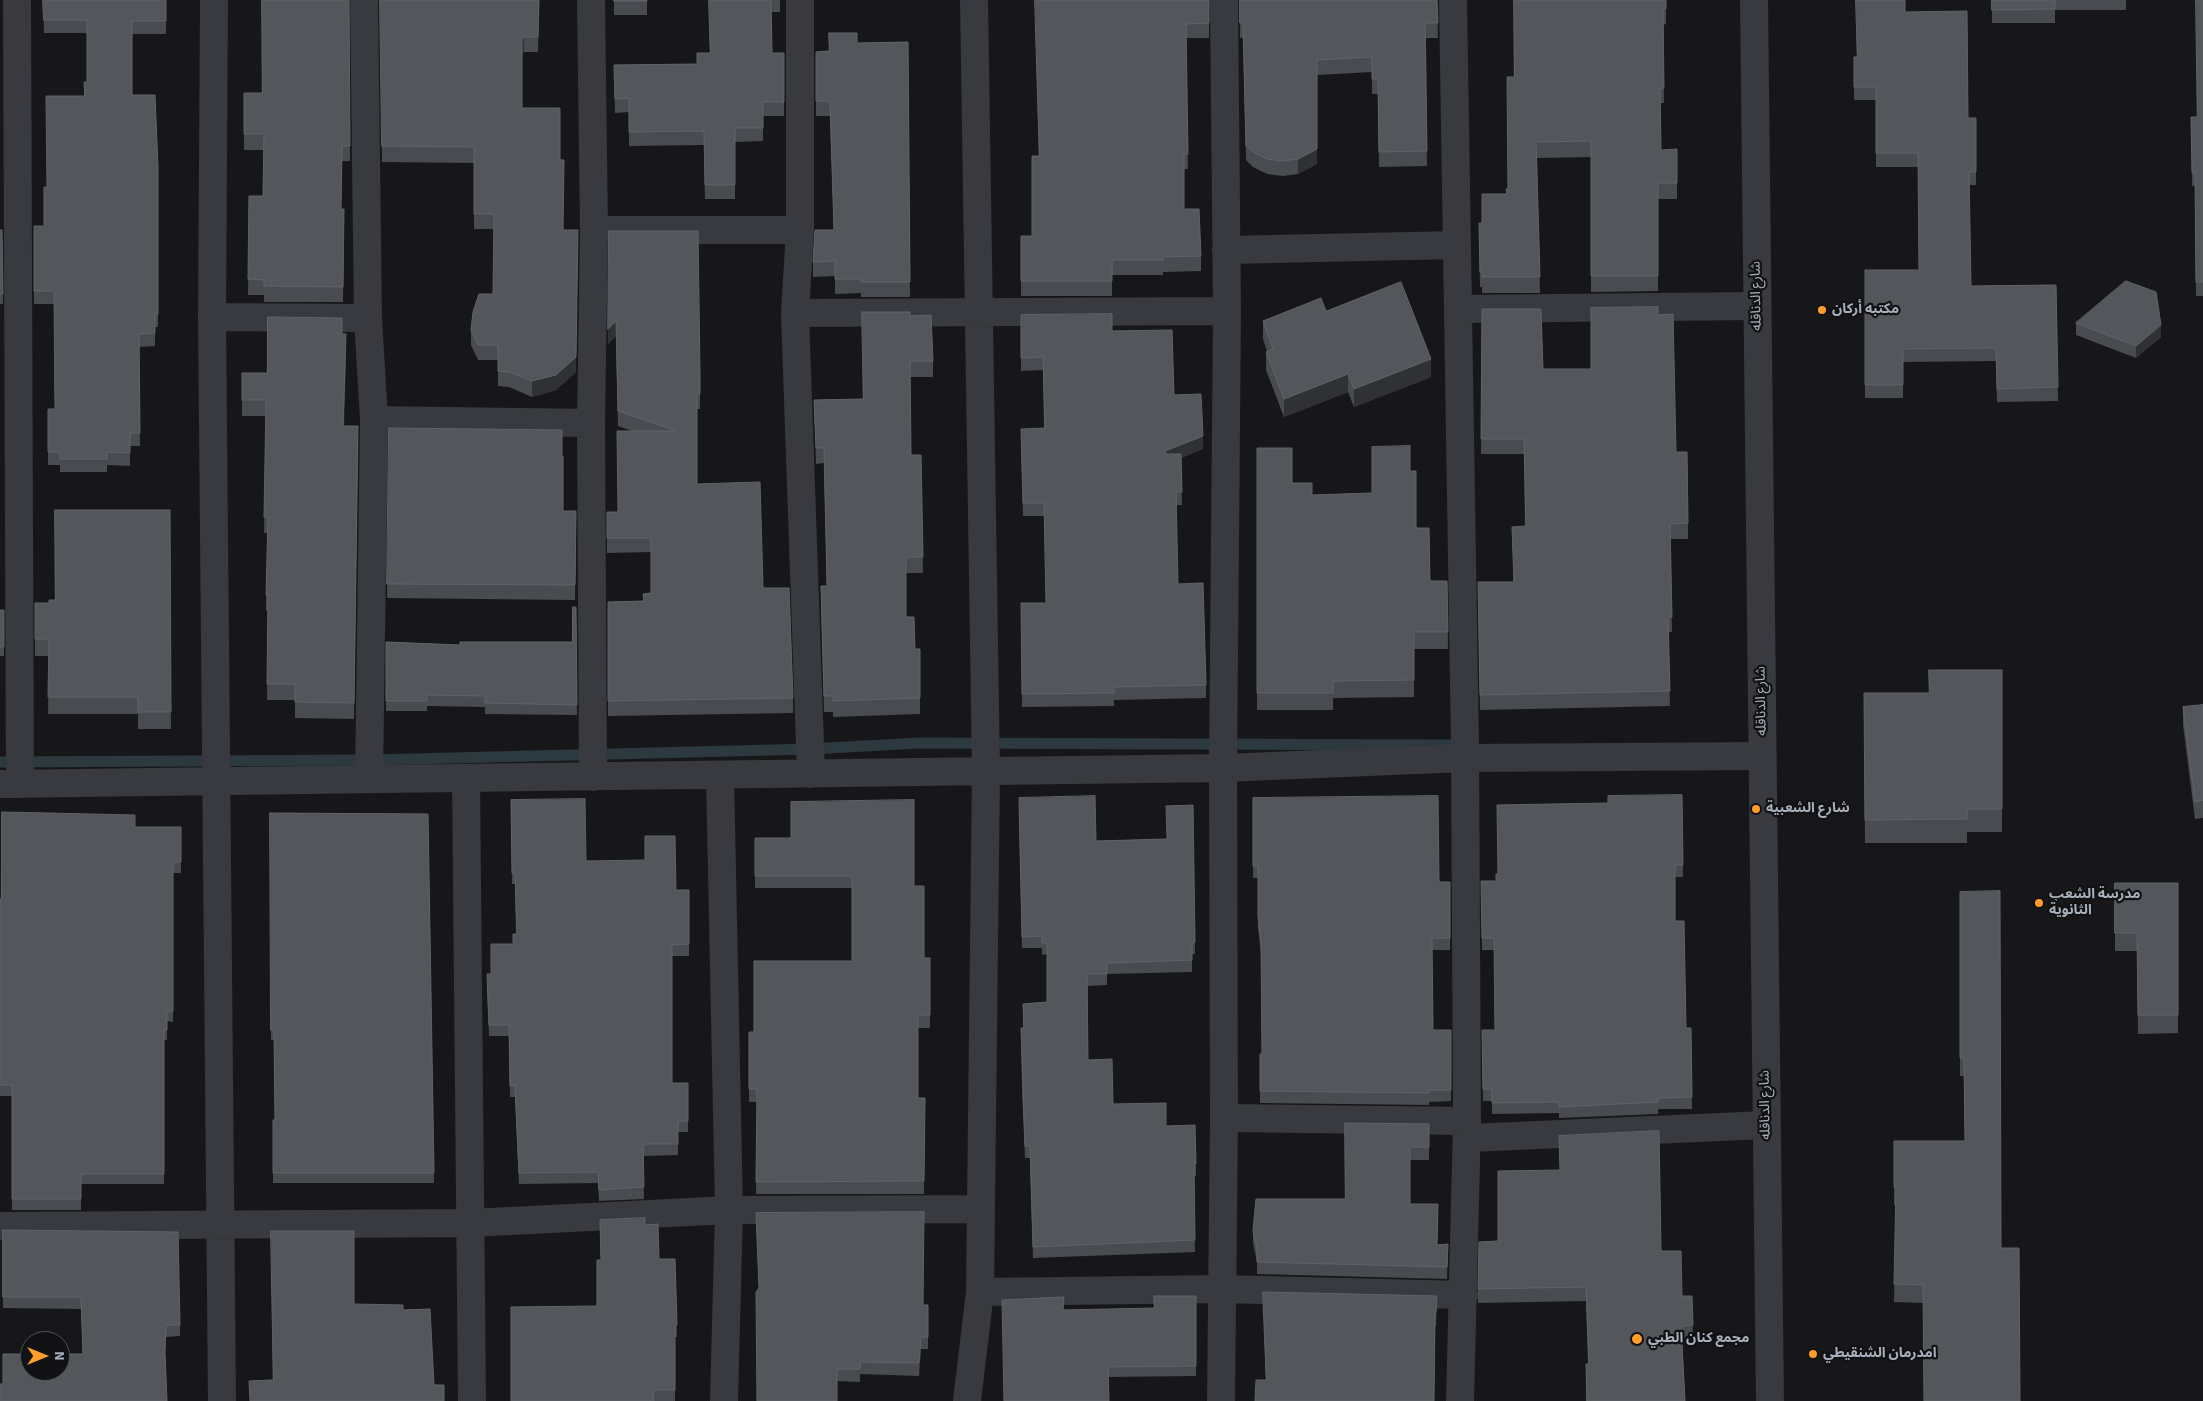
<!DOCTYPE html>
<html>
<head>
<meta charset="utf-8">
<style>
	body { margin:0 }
	#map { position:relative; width:2203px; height:1401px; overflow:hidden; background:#17171a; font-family:"Source Sans 3",sans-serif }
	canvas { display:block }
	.north { position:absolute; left:20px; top:1331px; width:50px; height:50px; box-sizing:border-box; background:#121215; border:1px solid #4e5157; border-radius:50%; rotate:90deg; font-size:14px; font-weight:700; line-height:20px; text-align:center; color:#a8b0bb }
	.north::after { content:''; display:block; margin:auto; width:18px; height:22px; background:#ff9d2a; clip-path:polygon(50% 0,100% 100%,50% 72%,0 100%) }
</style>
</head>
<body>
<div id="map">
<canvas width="2203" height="1401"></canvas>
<div class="north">N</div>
</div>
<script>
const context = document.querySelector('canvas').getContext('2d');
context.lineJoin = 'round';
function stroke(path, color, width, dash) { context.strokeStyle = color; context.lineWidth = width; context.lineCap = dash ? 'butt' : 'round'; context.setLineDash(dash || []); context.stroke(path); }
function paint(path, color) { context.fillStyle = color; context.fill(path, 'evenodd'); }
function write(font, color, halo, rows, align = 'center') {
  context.font = font + ' "Source Sans 3","Noto Sans Arabic",sans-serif'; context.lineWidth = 4.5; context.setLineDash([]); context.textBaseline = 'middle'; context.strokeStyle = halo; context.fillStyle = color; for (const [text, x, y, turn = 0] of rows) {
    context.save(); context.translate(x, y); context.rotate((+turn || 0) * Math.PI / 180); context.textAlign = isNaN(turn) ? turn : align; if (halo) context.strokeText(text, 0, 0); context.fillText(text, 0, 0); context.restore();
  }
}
const stream = new Path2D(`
	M0 762 371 760 811 749 919 743 1455 745`);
const minor = new Path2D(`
	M17 0 20 784
	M214 0 212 317 222 1401
	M364 0 368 318 374 420 369 779
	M591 0 594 230 591 423 593 777
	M800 0V230L795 313 811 774
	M1453 0 1465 745 1467 1121 1460 1401
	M594 230H800
	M1226 250 1457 245
	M1458 309 1757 306
	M795 313 1227 311
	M212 317 368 318
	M374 420 591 423
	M720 775 729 1210 724 1401
	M466 778 472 1401
	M0 784 1223 768 1465 758 1762 756
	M1224 1118 1467 1121 1469 1138 1766 1125
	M0 1226 471 1223 729 1210 980 1209
	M980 1292 1222 1289 1464 1295
	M967 1401 980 1292 986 771 974 0
	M1221 1401 1224 1118 1223 768 1227 311 1224 0`);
const tertiary = new Path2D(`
	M1754 0 1770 1401`);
const wall = new Path2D(`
	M43 0H166V34H132V95L158 167V327H155V346L139 347 140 446H130V466L107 465V472H60V465H48V409H55L54 304H34V226H44L47 187 84 96V82H87V33H44Z
	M349 0 350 161H342L341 209H344L343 302H264V295H248L249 196H263L264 150H244V93H262Z
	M380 0H539L538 52H524L522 54V108L560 160 563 230 576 372 556 390 532 397 509 387 498 386V360H478L471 345V330L493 294 494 229H474V163L382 162Z
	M614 0H647V15H614Z
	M709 0H780V12H771L772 53H784V116H763V141L735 142V199H705L704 145 629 146V112L615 113 614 65 697 64 710 53Z
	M1209 0V38H1186L1188 169H1184V209L1201 256V271L1163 272V275H1112V296H1021V236H1032L1038 156Z
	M1240 0H1437L1438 38H1426L1427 166 1379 167 1378 94H1372V72L1317 75V164L1298 174 1283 176 1267 174 1253 167 1246 160 1243 38H1240Z
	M1666 0V24L1663 25 1664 103H1660L1661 150 1677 149V199H1658V291L1591 292V157L1537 158 1540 293H1482V287H1480L1479 238 1482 223 1506 194V189H1508L1514 77Z
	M1992 0H2126V10H2055V23H1992Z
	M2203 0V296H2196L2195 186H2192L2191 117H2197Z
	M1905 12 1968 118H1976V185H1969L1971 286 2056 285 2058 401 1997 402 1996 361 1903 362V398H1865V270H1919L1918 167H1876V100H1854V57H1857Z
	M908 42 910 297H861V293L835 294V276L813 277V262L834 230 830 116H816V52L829 51 857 43Z
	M0 230H2L3 304H0Z
	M609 231 700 387V409H697V484L763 588 793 698V713L608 716V602L643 601V594L651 593V552L607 553V512H618L632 431 618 426 616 336 608 344Z
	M1482 309 1543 369H1591L1658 315 1676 452 1688 523V539H1670L1672 632H1668L1670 706 1480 710 1478 582H1513L1525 526 1524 454H1481Z
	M1326 311 1431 377 1354 407 1348 392 1284 417 1266 370V352L1267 351 1263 339V321Z
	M1021 315 1112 331 1174 395 1203 449 1181 458 1182 505H1176L1178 584 1206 685V698L1114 700V706L1022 707 1021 603H1046L1044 516H1023L1021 442 1044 428 1043 370 1021 371Z
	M910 316 933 361V377H910L911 455H921L923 573H906V617L915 649H920V714L833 717V712H824L821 602V586H827L824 463 816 464 814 400 863 399Z
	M2076 323 2161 337 2136 358 2076 335Z
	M342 334 346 350 344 426H358L354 719 295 718V700H267L268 611H266V595L268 533H264L266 416H242V373H267Z
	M389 428 562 456 563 511H576L575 600 387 598Z
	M1257 448 1292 483 1312 495 1372 493 1410 471 1416 528 1430 581H1447L1448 649H1414V697L1333 698V710H1257Z
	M170 510 171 729H138V714H48L49 656H35V603H49L55 600Z
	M576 607 577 715 485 714V707L427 706V711H386V642L460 645 572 642Z
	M0 610H4V656H0Z
	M2002 670V832H1967V843H1865L1864 693H1929Z
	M2203 705V818L2195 819 2183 725V707Z
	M1682 795 1683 877H1675V921L1686 1028H1691L1692 1109H1658V1114L1559 1118V1113L1492 1114V1101H1483L1482 1030H1495L1494 950H1482L1481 881H1496L1498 874 1608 803Z
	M1253 798 1439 882H1450V950H1432L1433 1030H1451V1101L1429 1102V1105L1260 1103V1054H1262L1261 953 1258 928V878H1253Z
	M511 800 586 861 676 890 689 944V956H672V1083H688V1132H678V1155L643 1156 644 1199 599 1201 598 1183 519 1184 515 1097H510L509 1036H489L487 986 491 974 513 944 516 934 515 884H512Z
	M1193 805 1195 954H1192V972L1107 974V985L1087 986 1088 1060 1113 1104 1166 1126 1196 1164V1176H1194L1195 1252 1033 1258 1030 1158H1025L1022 1090 1021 1028H1023V1004L1047 1002V954L1042 955V948H1022L1019 809 1096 841 1167 839Z
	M270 813 428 814 434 1183H273V1120H275L274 1040H271Z
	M135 827H181V873H173V1022L167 1021V1040H164V1184H81V1210H12V1096H0V899Z
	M755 838 914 886 924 958H930V1028H918V1098H925L924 1194H756L757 1102H749V1032H754L852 961V888H755Z
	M2115 883H2178V1033L2138 1034 2137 951H2115Z
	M1960 892 2001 1248 1923 1303 1894 1302 1896 1205H1894V1141H1965L1964 1076H1960Z
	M1429 1124V1160H1410V1204L1437 1245 1448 1244 1447 1279 1257 1274V1262L1253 1243V1231L1345 1199Z
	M756 1213 923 1305H928V1349H921L919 1376 860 1374V1382L837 1381 759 1289Z
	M600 1220 645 1225 659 1259H675L677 1337H675V1401H511L597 1306 601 1260Z
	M3 1230 180 1325V1336L166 1337 3 1384 83 1354 81 1309 3 1308Z
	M1661 1251 1682 1296H1692L1693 1339H1682L1685 1401H1586V1364H1588L1586 1301 1478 1303V1289Z
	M1263 1292 1437 1296 1436 1326H1435L1434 1401 1266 1380Z
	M1196 1296V1376L1108 1377 1064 1310 1154 1308Z`);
const shadedWall = new Path2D(`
	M524 37V52L522 54V39Z
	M1317 149V164L1298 174V159Z
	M578 230 576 372 556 390 532 397V381Z
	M616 321V336L608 344V329Z
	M2161 325V337L2136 358V346Z
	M346 334V350L343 442V426Z
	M1431 359V377L1354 407V389Z
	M1348 374V392L1284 417V399Z
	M1203 436V449L1165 464V451Z
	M921 1337V1349L919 1376V1363Z`);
const building = new Path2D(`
	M43 0H166V21H132V95H155L158 167V314H155V333L139 334 140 433H130V453L107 452V459H60V452H48V409H55L54 291H34V226H44V187H47L46 96H85L84 82H87V20H44Z
	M262 0H349L350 146H342L341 209H344L343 287 264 286V280L248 279 249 196H263L264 134H244V93H262Z
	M380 0H539L538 37H524L522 39V108H560V160H564L563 230H578L576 357 556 375 532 381 509 372 498 371V345H478L471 330 473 312 479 294H493L494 214H474V147L382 146Z
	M614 0H647V1H614Z
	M709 0H771L772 53H784V102H763V128H735V185H705L704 131 629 132V98L615 99 614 65 697 64V53H710Z
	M1035 0H1209V23L1186 24 1188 154H1184V209H1199L1201 256 1163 257V260H1112V281H1021V236H1032V156H1039Z
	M1240 0H1437L1438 23H1425L1427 151 1379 152 1378 79H1372V57L1317 60V149L1298 159 1283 161 1267 159 1253 152 1246 146 1243 23H1240Z
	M1514 0H1666V9H1663L1664 88H1660L1661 150 1677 149V183H1658V276H1591V141L1536 142 1540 277H1482L1483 272H1480L1479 223H1482V194H1507L1506 189H1508L1507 77H1514Z
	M1856 0H1905V12L1967 11 1968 118H1976V172H1969L1971 286 2056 285 2058 387 1997 389 1996 348 1903 349V385H1865V270H1919L1918 153H1876V87H1854V57H1857Z
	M1992 0H2055V9L1992 10Z
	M2196 0H2203V282H2196L2195 172H2192L2191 117H2197Z
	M829 33H857V43L908 42 910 282H861V279H835V261L813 262 815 230H834L830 101H816V52L829 51Z
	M0 230H2L3 294H0Z
	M609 231H698L700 372V394H697V484L760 482 763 588H789L793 698 608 701V602L644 601 643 594 651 593V538H607V512H618L617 431H677L618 411 616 321 608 329Z
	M2126 281 2156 292 2161 325 2136 346 2076 323Z
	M1401 282 1431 359 1354 389 1348 374 1284 399 1266 352 1273 349 1263 321 1321 298 1326 311Z
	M1658 307V315L1673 314 1676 452H1687L1688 523 1670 524 1672 617H1668L1670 691 1480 695 1478 582H1514L1512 527 1526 526 1524 439H1481L1482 309H1541L1543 369H1591V308Z
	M862 312H910V316L931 315 933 361H910L911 455H921L923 557H906V617H914L915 649H920V698L833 701V696H824L821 586H827L824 448H816L814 400 863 399Z
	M1112 314V331L1172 330 1174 395 1201 394 1203 436 1165 451 1166 454H1181L1182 492H1176L1178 584 1203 583 1206 685 1114 687V693L1022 694 1021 603H1046L1044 503H1023L1021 429 1045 428 1043 357 1021 358V315Z
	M268 317 342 318V334H346L343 426H358L354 703 295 702V684H267L268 595H266L268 517H264L266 400H242V373H267Z
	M389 428 562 430V456H563V511H576L575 585 387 584Z
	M1410 446V471H1416V528H1429L1430 581H1447L1448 632H1414V680L1333 681V693H1257V448H1292V483H1312V495L1372 493V447Z
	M55 510H170L171 712H138V697H48L49 639H35V603H49V600H55Z
	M573 607H576L577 705 485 703V696L427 695V701H386V642L460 645V642H572Z
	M0 610H4V647H0Z
	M1929 670H2002V809H1967V819L1865 820 1864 693H1929Z
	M2203 705V800L2195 802 2183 707Z
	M1682 795 1683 865H1675V921H1684L1686 1028H1691L1692 1097 1658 1098V1102L1559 1107V1102L1492 1103V1089H1483L1482 1030H1495L1494 938H1482L1481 881H1496V874H1498L1497 805 1608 803V796Z
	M1095 796 1096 841 1167 839 1166 806 1193 805 1195 942 1192 943V960L1107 963V974H1087L1088 1060 1112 1059 1113 1104 1166 1103V1126L1195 1125 1196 1164H1194L1195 1240 1033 1247 1030 1146H1025L1021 1028H1024L1023 1004 1047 1002V943H1042V936L1022 937 1019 798Z
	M1438 796 1439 882H1450V938H1432L1433 1030H1451V1090H1429V1093L1260 1091V1054H1262L1261 941 1258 916V866H1253V798Z
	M585 799 586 861 645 860V836H675L676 890H689V944L672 945V1083H688V1121H678V1144H643L644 1187 599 1190 598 1172 519 1173 515 1085 510 1086 509 1025H489L487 974H491V944H513V934H517L515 873H512L511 800Z
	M914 800V886H924V958H930V1015H918V1098H925L924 1181 756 1182 757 1089H749V1032H754V961H852V876H755V838H791V802Z
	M2 812 135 815V827H181V862H173V1011H167V1030H164V1174H81V1199H12V1085H0V899H1Z
	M270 813 428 814 434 1173H273V1120H275L274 1030H271Z
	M2115 883H2178V1015H2138L2137 933H2115Z
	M2000 891 2001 1248H2019L2020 1401H1924L1923 1285 1894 1284 1896 1187H1894V1141H1965L1964 1058H1960V892Z
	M1345 1123 1429 1124V1147H1410V1204H1438L1437 1245 1448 1244 1447 1267 1257 1262V1249L1253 1231 1256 1199H1345Z
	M1659 1131 1661 1251H1681L1682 1296H1692L1693 1325 1681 1326 1685 1401H1587L1586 1364H1589L1586 1287 1478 1289 1479 1242 1498 1241V1171L1560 1170 1559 1136Z
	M924 1212 923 1305H928V1337H921L919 1363 860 1362V1369H837V1401H757L756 1292 759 1288 756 1213Z
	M645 1218V1225L658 1224 659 1259H675L677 1325H675V1390H653L654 1401H511V1307L597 1306V1260H601L600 1220Z
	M3 1230 178 1232 180 1325H166L165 1353 167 1401H0V1384H3V1354H30V1371H60V1354H83L81 1297H3Z
	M271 1231H354V1304L403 1305V1310L430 1309 434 1385H444V1401H250L249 1381 273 1380Z
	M1263 1292 1437 1296 1436 1312H1435L1434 1401H1255L1256 1380H1266Z
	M1154 1296H1196V1366L1108 1367 1109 1401H1004L1002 1300 1064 1297 1063 1310 1154 1308Z`);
const markers = [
	[1822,310,5,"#ff9d2a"],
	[1756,809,5,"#ff9d2a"],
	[2039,903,5,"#ff9d2a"],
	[1637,1339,6,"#ff9d2a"],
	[1813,1354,5,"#ff9d2a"]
];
const streetNames = [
	["شارع الدناقله",1757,296,-91],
	["شارع الدناقله",1762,701,-91],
	["شارع الدناقله",1766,1105,-91]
];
const poiNames = [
	["مكتبه أركان",1832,310],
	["شارع الشعبية",1766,809],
	["مدرسة الشعب",2049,895],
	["الثانوية",2049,911],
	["مجمع كنان الطبي",1648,1339],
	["امدرمان الشنقيطي",1823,1354]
];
stroke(stream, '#2c393f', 11);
stroke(minor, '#383a3f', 28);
stroke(tertiary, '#383a3f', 28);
paint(wall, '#484b4f');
paint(shadedWall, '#303135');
paint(building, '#53565b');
stroke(building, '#60646a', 1);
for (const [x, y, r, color] of markers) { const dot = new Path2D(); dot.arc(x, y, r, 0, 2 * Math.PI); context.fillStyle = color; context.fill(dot); stroke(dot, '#121215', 2); }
write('14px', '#a8b0bb', '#121215', streetNames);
write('bold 14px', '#a8b0bb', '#121215', poiNames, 'left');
</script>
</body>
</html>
